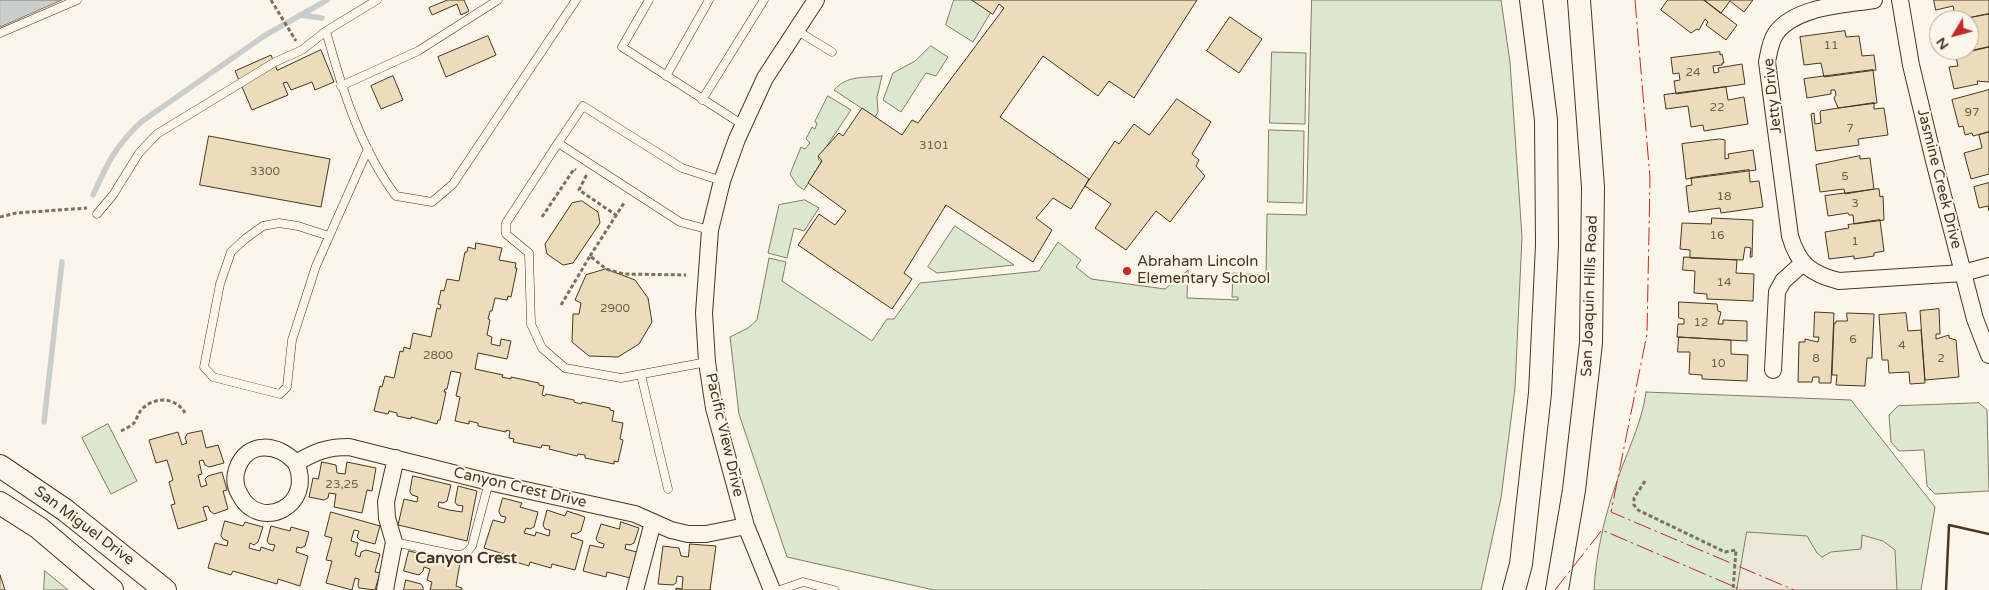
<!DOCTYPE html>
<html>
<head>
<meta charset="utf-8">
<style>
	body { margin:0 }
	#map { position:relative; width:1989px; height:590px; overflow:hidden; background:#fbf6e9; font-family:"Varela Round",sans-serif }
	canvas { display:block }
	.north { position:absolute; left:1929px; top:10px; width:50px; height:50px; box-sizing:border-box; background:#fbf6e9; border:1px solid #b4a999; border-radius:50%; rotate:233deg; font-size:14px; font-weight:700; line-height:20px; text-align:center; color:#4a3520 }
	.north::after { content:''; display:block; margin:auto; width:18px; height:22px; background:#c62828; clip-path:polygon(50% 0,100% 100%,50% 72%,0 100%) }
</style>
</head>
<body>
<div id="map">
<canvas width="1989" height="590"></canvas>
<div class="north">N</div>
</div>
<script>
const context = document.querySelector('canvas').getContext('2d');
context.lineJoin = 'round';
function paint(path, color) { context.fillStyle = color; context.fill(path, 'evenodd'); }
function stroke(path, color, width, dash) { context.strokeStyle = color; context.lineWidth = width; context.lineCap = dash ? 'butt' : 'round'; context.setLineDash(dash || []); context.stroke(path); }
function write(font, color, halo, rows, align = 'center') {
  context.font = font + ' "Varela Round",sans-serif'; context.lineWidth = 4; context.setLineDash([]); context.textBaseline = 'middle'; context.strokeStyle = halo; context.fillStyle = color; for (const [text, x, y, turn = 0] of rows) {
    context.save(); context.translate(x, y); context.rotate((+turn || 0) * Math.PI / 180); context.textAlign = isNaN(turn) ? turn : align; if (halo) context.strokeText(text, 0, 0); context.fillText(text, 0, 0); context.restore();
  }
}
const green = new Path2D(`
	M954 0H972L991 12 973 42 946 25Z
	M1312 0H1501L1510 62 1522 237 1515 388 1501 498 1481 590H934L787 557 739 414 730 337 748 328 757 320 769 258 786 262 782 281 872 341 887 319H894L920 283 1039 271 1058 242 1081 260 1076 267 1091 279 1165 289 1188 270 1187 298 1238 300V297H1232L1233 273 1266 275 1267 214 1306 215Z
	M931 46 948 57 936 76 926 73 901 112 883 100 893 73 915 61Z
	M1272 52 1306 53 1305 124 1270 123Z
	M882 76 877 97 878 112 875 117 834 90C847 75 864 78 882 76Z
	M828 96 851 110 818 159 821 162 804 190 797 185 790 174 801 147 805 149 810 143 806 139 812 127 815 129 817 123 815 122Z
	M1269 130 1304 131 1303 203 1268 202Z
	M805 200 819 208 804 231 794 228 787 258 768 253 779 205Z
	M955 226 1014 265 937 273 928 267Z
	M1646 392 1851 400 1935 507 1921 590H1594C1596 554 1604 518 1616 484 1626 453 1642 424 1646 392Z
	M1979 403 1987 410 1989 491 1935 494 1927 486 1924 450 1899 451 1891 442 1889 415 1898 406Z
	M108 424 137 481 111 494 82 438Z
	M45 571 68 590H44Z`);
const parking = new Path2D(`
	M1747 532 1807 536 1817 553 1822 557 1831 552 1861 549 1862 535 1883 541 1895 550 1897 590H1737Z`);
const water = new Path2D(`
	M0 0H62L0 27Z`);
const stream = new Path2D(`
	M300 15 322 18
	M93 195C108 162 115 147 141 122L264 36 327 0
	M44 422 62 262`);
const building = new Path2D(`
	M448 0H464L469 11 461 15 457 4 432 15 429 8Z
	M972 0H1197L1134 98 1109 81 1098 96 1043 56 1000 117 1089 179 1071 209 1053 198 1036 218 1052 230 1033 262 946 205 904 273 912 279 892 309 798 245 819 214 835 225 846 211 808 183 822 161 818 156 839 133 843 136 862 108 902 135 912 120 918 123 1004 8 999 4 993 14Z
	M1668 0H1704L1737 25 1726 40 1706 25 1708 22 1705 19 1699 30 1697 29 1691 33 1661 10Z
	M1704 0H1753L1744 12 1730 1 1721 13Z
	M1934 0H1989V14L1956 20 1953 6 1936 10Z
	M1989 14V47L1972 51 1971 45 1969 46V20H1958Z
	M1230 17 1262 39 1239 73 1207 51Z
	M1845 31 1846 37 1859 36 1862 56 1874 55 1876 70 1824 77 1821 63 1804 65 1800 37Z
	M488 36 496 55 446 77 438 57Z
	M1989 47V82L1977 81 1978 84 1954 89 1949 67 1958 66 1956 57H1958L1957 54Z
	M321 50 334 82 315 90 312 82 291 90 287 82 283 83 288 95 252 110 235 71 271 55 277 70Z
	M1720 52V55L1722 54 1724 63H1722V65L1713 66 1714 73 1719 72 1718 68 1742 64 1745 84 1676 94 1674 81 1680 80 1679 73 1673 74 1671 58Z
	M1873 70 1877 103 1838 108 1834 98 1836 95 1835 90H1831V94L1807 98 1804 79Z
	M393 76 403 100 381 109 371 86Z
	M1726 87 1728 100 1744 97 1748 124 1704 131 1703 125 1691 127 1688 106 1666 109 1664 95Z
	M1989 90V132L1973 136 1972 133 1965 135 1963 126 1959 127 1952 100Z
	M1177 99 1211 122 1192 154 1199 160 1196 166 1205 176 1170 222 1156 211 1126 250 1095 228 1111 204 1085 186 1115 141 1119 144 1134 124 1149 135Z
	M1874 103V109L1884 108 1888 135 1858 139 1859 145 1816 151 1811 114 1814 113 1815 124 1821 123 1820 112 1821 111Z
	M1989 132V174L1971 179 1964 153 1982 148 1979 135Z
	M209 136 330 159 321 207 200 185Z
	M1720 139 1725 140V159L1729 158 1728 154 1753 150 1756 170 1686 179 1682 144Z
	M1860 156V159L1870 158 1874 189 1845 194 1844 189 1820 192 1816 165Z
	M1749 170 1750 182 1759 181 1763 207 1721 213 1720 208 1689 212 1686 186 1692 185 1691 178Z
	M1989 183V211L1988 206 1979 208 1974 187Z
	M1879 189 1880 197 1883 196 1884 220 1854 224 1853 215H1849L1848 213 1828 216 1825 196Z
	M582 201 598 212 600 223 573 263 563 265 547 254 545 244 572 203Z
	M1712 218 1753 220 1752 257H1750L1751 248 1745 247 1743 260 1690 258V250L1680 249 1682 223 1711 224Z
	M1880 220 1884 251 1874 253V256L1854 259V256L1829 259 1825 232 1849 228 1848 225Z
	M476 243 502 248 499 260 516 263 515 268H517L511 297 508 296 507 300 495 298 492 311H490L488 319 490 320 487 335 492 337 491 344 500 346 501 339 511 341 507 359 478 353 475 369 503 375 502 377 511 379V377L539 383V385L544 386 542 395 545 396 546 394 574 400V402L581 404 582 402 610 408V410L614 411 612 421 623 423 620 439 623 440 618 462 614 461V464L585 458V455L578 454 577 456 549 449 550 446 542 445 541 448 513 442 514 439 509 438 510 431 506 430V432L478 426V423L469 421V424L455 421 460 397 456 396 461 373 451 371 447 389H445L444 392H446L440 420H438L437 424 411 417V419L397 416V413L389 411 388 414 374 411 380 386 382 387 385 376 394 378 400 351 403 352 404 347 410 349 413 333 431 337 437 308 440 309 441 305 438 304 441 290 444 291 447 279 459 281 465 252H467L468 247 475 249Z
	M1684 257 1737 260 1736 273 1754 274 1753 301 1707 299V294L1694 293 1695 271 1683 270Z
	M606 269 635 280 648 298 652 322 639 344 618 357 589 356 572 342 573 314H579L581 303 575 300 586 275Z
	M1679 302 1717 304 1718 311 1721 312 1718 324H1723V320L1747 321V341L1677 337 1678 324H1684V319L1679 318Z
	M1939 309 1940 334H1936V339L1949 335V338L1956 340 1959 377 1925 380 1920 311Z
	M1815 312 1834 313 1831 383H1819V377H1813L1812 382H1798L1799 342H1805V339L1818 342 1819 337H1814Z
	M1847 313 1874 314 1872 358H1867L1865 386 1836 385 1837 375H1832L1834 323H1836V321H1847Z
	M1906 313 1908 331 1921 330 1925 383 1910 384 1909 372 1889 373 1888 360H1882L1879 315Z
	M1679 337 1731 340V354L1748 355 1747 381 1702 379V375L1689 374 1690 352H1678Z
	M202 431 206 448 218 445 224 463 209 467 205 465 203 460 199 461 202 474 198 475 201 487 207 485 205 479 208 476 222 472 227 490 223 491 228 509 214 514 210 511 208 506 203 507 207 520 178 529 171 505 175 504 169 482 173 480 167 460 156 463 149 440 178 432 182 445 187 443 185 438 187 434Z
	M322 462 336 465 337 473 345 474 347 462 376 468 372 491 367 490 362 513 334 507 336 494 329 493 328 498 324 500 309 497 313 478 318 479Z
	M413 476 451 485 447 501 443 503 439 502 438 507 449 510 462 512 463 506 457 505 455 502 458 486 477 491 467 541 398 525 404 499 417 502 418 497 412 495 410 492Z
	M503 498 522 503 520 507 538 512 534 527 530 529 526 528 524 533 535 536 536 532 549 536 550 530 545 529 543 525 547 510 565 516 567 511 585 517 581 531 576 534 572 533 571 537 583 541 575 570 552 564 551 568 530 562 529 566 506 559 507 555 484 548 493 520 504 523 506 517 501 516 499 512Z
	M331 512 380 526 375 544 360 540 357 537 359 531 354 530 351 541 358 543 355 555 360 557 361 552 366 550 380 554 375 572 380 573 375 590 359 588 358 585 359 579 355 578 352 590 326 583 332 561 326 560 332 538 325 536Z
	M225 521 243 526 245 522 263 527 258 542 254 545 250 543 249 548 260 551 261 547 273 551 275 545 269 544 267 541 271 526 290 531 291 527 309 532 305 546 301 548 297 547 296 552 308 556 300 586 278 579 277 584 233 571 231 575 208 568 215 543 227 546 228 541 223 539 221 536Z
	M621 522 639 528 634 543 630 545 626 544 625 549 637 552 630 578 607 572 606 577 583 571 590 545 603 548 604 544 598 542 596 539 601 524 619 529Z
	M690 544 716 546 710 590H676V588L682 589 683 577 677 576 676 583 673 585 658 584 663 546 679 548 681 556 688 557Z
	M409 551 460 563 456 586 462 588V590H430L432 582 427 580 430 569 424 567 423 571 419 575 404 571Z
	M0 575 5 590H0Z
	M406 580 421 584 423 587V590H404Z`);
const path = new Path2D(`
	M271 0 296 41
	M585 176H586L579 190 616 215
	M0 217 16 213 87 208
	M542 217 574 169 576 170
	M590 256 624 203
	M561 305 590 256 606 269 624 274 686 275
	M121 431C125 429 131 426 134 423 137 419 138 413 142 409 155 396 176 397 185 413
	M1645 481 1634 498V505L1638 510 1725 552 1736 550 1733 590`);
const lane = new Path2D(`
	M649 0 622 47 743 125
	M796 30 832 52
	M326 31C342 89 360 148 396 196L432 202 453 184 576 0
	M0 33 77 0
	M666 76 709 0
	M341 86 418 51 498 0
	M702 100 764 0
	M558 143 506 223V234L529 253 531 324 542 348 565 368 621 378 707 362
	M97 214 113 195 139 153 157 134 275 62 302 50 326 31 377 0
	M710 230 680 222 558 143 583 106 682 168 722 181
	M329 236 298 226 279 223 263 226 245 239 231 252 220 284 204 367 213 377 280 394 287 387 292 340 316 266 368 149
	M641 375 668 489
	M394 542 456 555C464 555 467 553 472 546L489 482
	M780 590 803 582 834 590`);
const street = new Path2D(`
	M1874 0C1844 5 1796 6 1776 33 1770 42 1769 52 1767 62L1790 236C1798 264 1811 274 1839 281L1963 273 1989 266
	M1900 0 1911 65 1934 161 1975 319 1989 355
	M1773 370 1777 292 1783 281 1803 263
	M296 463C315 507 259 532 240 495 235 487 234 478 237 469 247 440 278 443 296 463 315 452 326 447 349 447L489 482 635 514 671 530 688 534H706L746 526
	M385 590 394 542 387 518 386 502 396 458
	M635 590 653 522
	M772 590 746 526 714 408 707 362 704 313 710 230 722 181 737 139 765 78 816 0`);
const secondary = new Path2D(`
	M0 466 65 510 165 590
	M0 503 39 528 112 590
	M1514 590 1521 564 1540 393 1547 245 1546 120 1531 0
	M1557 590 1574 490 1591 343 1593 187 1579 0`);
const wall = new Path2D(`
	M1946 590 1949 525 1989 534`);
const power = new Path2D(`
	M1635 0 1650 178 1647 334 1611 512 1794 590
	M1555 590 1602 530 1742 590`);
const markers = [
	[1127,271,5,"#c62828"]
];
const numberNames = [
	["11",1831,46],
	["24",1693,73],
	["22",1717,108],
	["97",1972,113],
	["7",1850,129],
	["3101",934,146],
	["3300",265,172],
	["5",1845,177],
	["18",1724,197],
	["3",1855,204],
	["16",1717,236],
	["1",1855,242],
	["14",1724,283],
	["2900",615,309],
	["12",1701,323],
	["6",1853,340],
	["4",1902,346],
	["2800",438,356],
	["8",1816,359],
	["2",1941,359],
	["10",1718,364],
	["23,25",342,485]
];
const streetNames = [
	["Jetty Drive",1773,96,-96],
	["Jasmine Creek Drive",1939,179,76],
	["San Joaquin Hills Road",1590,296,-88],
	["Pacific View Drive",724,435,77],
	["Canyon Crest Drive",520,488,13],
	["San Miguel Drive",84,526,37]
];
const poiNames = [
	["Abraham Lincoln",1137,262],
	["Elementary School",1137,279]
];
const neighbourhoodNames = [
	["Canyon Crest",466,559]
];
paint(green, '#dce7d0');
stroke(green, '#887966', 1);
paint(parking, '#ede7d9');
stroke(parking, '#887966', 1);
paint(water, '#c9cecd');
stroke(water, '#887966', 1);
stroke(stream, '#c9cecd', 5.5);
paint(building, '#ecdcbc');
stroke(building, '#4a3520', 1);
stroke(lane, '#4a3520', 9);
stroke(street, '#4a3520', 18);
stroke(secondary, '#4a3520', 24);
stroke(path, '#7f6f5c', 3, [4, 2.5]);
stroke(lane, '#fbf6e9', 8);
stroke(street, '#fbf6e9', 16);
stroke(secondary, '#fbf6e9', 22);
stroke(wall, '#4a3520', 2.5);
stroke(power, '#c62828', 1, [18, 4, 2.5, 4]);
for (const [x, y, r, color] of markers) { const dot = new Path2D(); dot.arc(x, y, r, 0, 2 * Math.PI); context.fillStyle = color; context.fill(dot); stroke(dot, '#fbf6e9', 2); }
write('12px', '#725f47', null, numberNames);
write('15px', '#4a3520', '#fbf6e9', streetNames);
write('15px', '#4a3520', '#fbf6e9', poiNames, 'left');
write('bold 16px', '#4a3520', '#fbf6e9', neighbourhoodNames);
</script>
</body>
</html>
